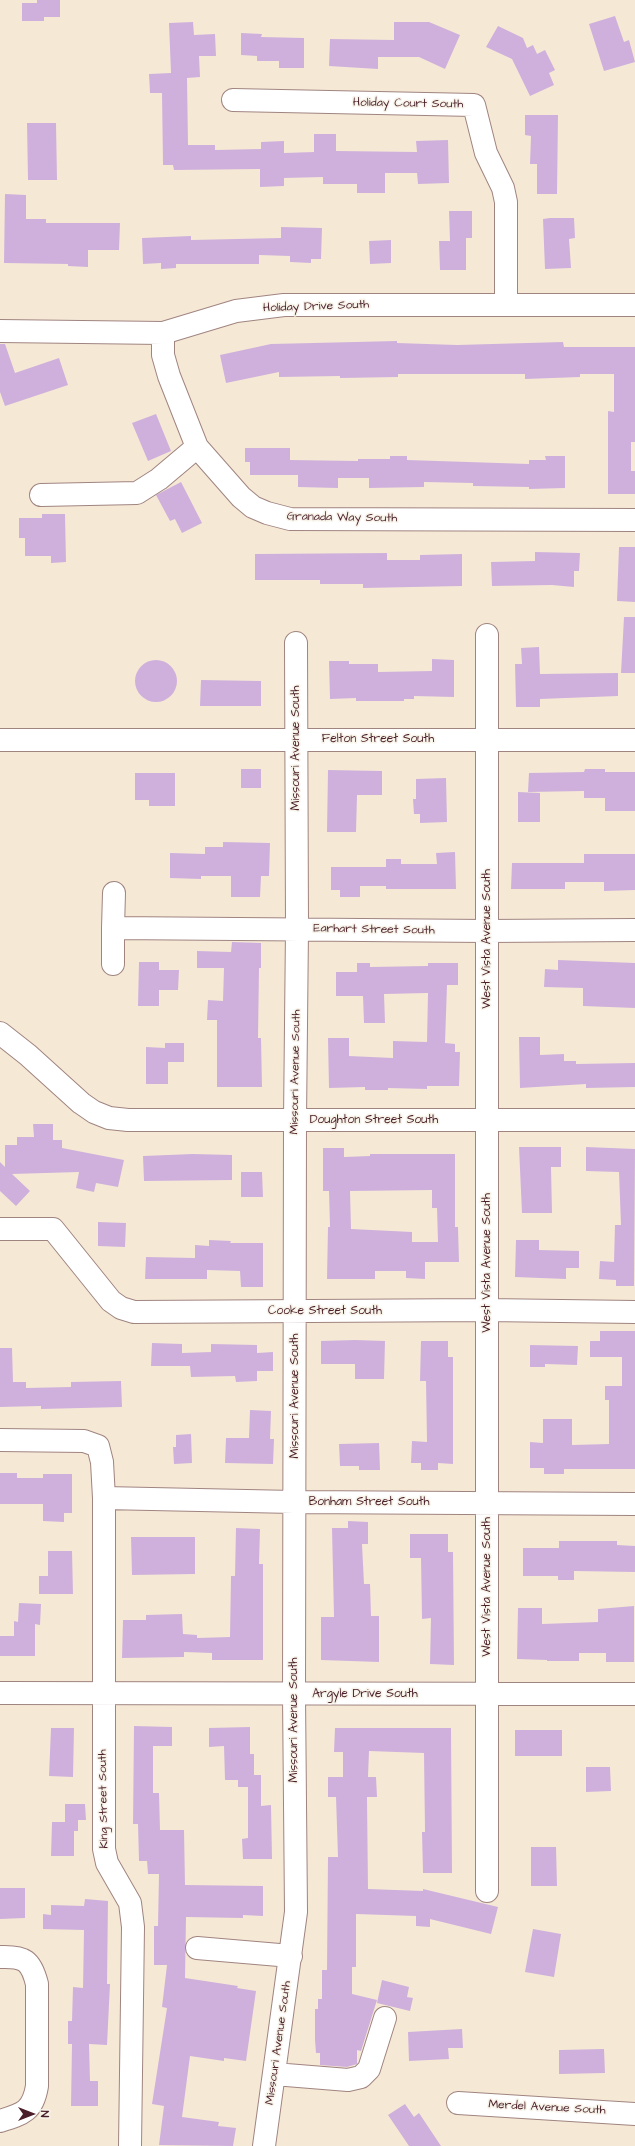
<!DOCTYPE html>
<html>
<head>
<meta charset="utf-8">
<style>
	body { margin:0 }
	#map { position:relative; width:635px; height:2146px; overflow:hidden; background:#f5e9d6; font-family:"Architects Daughter",sans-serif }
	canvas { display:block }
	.north { position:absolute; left:12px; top:2094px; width:40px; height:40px; -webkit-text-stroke:3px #f7f3e8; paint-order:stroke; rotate:90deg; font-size:11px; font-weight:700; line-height:16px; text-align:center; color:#4a1f2b }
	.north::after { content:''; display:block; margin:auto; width:14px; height:18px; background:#4a1f2b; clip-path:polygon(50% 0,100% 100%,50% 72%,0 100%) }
</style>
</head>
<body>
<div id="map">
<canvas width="635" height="2146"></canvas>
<div class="north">N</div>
</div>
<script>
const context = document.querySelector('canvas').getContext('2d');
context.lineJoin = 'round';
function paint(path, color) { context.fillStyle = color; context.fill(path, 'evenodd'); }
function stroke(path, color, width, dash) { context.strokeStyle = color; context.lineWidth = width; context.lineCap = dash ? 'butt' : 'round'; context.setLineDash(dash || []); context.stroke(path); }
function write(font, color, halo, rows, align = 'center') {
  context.font = font + ' "Architects Daughter",sans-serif'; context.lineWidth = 3; context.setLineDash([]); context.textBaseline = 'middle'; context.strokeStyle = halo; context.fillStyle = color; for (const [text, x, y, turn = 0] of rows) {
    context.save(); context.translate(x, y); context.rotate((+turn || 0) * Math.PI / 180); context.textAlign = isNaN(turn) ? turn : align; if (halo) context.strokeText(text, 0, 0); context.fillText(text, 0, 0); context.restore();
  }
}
const building = new Path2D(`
	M37 0H60V17H44V21H22V3H37Z
	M615 16 624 42 629 40 635 62 604 71 589 24Z
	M193 22 194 35 215 34 216 56H199L200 77 187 78 188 145H215V150L261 149V142L284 141V153L314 152V134H336V151L417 152 416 141 448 140 449 183 418 184 417 173H385V193H357V184H323V177L284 178V186L260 187V169L174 170 173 165H163L162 93H150L149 74 171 73 169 23Z
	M394 22H429L460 35 445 69 419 57H378V69L329 66 330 39 394 40Z
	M498 26 523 38 527 48 533 45 537 54 545 50 555 70 549 73 554 85 530 96 512 59 486 47Z
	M241 33 262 34 261 37 304 38V68H279V61H257V56L241 55Z
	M525 115H558L557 194H537V164H530L531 136 525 135Z
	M27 123H56L57 180H28Z
	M5 194 26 195V219H46V223H120L119 250H88V267L68 266V264L4 263Z
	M449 211H472V238H466V270H440L439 241H450Z
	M550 218H574L575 238 569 239 571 268 545 269 543 219Z
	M281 227 322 228 321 259H311V263L290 262V256L259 255V264H176V268L161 269V263L143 264 142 238 191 236V240L281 238Z
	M391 240V263L370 264 369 241Z
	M397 341V343L457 345 563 342 564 347H635V442H631V471H635V494H608V411L614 412V374H580V377L525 379V374H398V377L340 378V376L279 377V372L226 383 220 355 271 344Z
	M0 344H5L15 373 59 358 68 385 5 406 0 392Z
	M156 414 171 451 148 461 132 423Z
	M245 448H290V460L358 461V459H390V456H407V460L529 464V460H546L545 456H565V488L529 489V487L473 486V483L424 482V487L369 488V478H338V488L298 487V475H250V462H245Z
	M181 482 202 523 182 533 175 519 170 521 156 495Z
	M42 514H65L66 562 51 563V556H25V538H19V518H42Z
	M619 547H635V602L617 601Z
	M535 552 580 553 579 571H574V587L552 585 492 586 491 562 535 561Z
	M387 553V560H420V555L462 554V586L363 588V584H320V580H255V554Z
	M624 617H635V673H621Z
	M539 647 540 674 618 673V696L540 699V707H516L515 664H522L521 648Z
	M432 659 454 660V697L414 696V699H404V701H356V698L330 699 329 661H349V664H378V672L432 671Z
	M135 681a21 21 0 1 1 42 0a21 21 0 1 1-42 0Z
	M201 680 261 681V706H200Z
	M241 769H261V788H241Z
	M585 769H605V772H635V811H605V798H584V791L528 792 529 773 584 772Z
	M328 770 382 771V795H357L356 832H327Z
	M135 773H175V806H149V800H135Z
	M446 778 447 822 420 823V814H414L413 799H416V779Z
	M518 792 540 793V822H518Z
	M223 842 270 843 269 876H261L260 897H231V876H201V879L170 878V853L205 854V847H223Z
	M455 852 456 889H386V886H360V897H340V890H331V867H386V859H401V864H437L436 853Z
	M584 854H635V890L604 891V882H565V889H511L512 863H584Z
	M232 942 261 943V968H259L258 1038H261L262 1087H217V1020H207L208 1000 223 1001 224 968H197V951L231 952Z
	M558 960 635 963V1008L583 1006V988L544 987 545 969 558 970Z
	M139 962H159V970H179L178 990H159V1006H138Z
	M357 963H370V967L428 966V963H458V985H447L445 1043 455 1044V1052H460L459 1086H427V1089L388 1088V1090H365V1087L329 1088 328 1038H349V1056L393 1058V1041L427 1042 428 993 384 994 385 1023H364L363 996H336V972H357Z
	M519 1037H540V1055L564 1054V1061H576V1064L635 1063V1087L586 1088V1084L520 1088Z
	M165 1043H184V1062H168V1084H146V1047L165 1048Z
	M33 1124H53V1140H62V1148L124 1160 118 1187 96 1183 94 1192 76 1188 79 1172 12 1174 30 1191 16 1206 0 1191V1162L5 1167V1145H17V1137H34Z
	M519 1147H561V1167H551L552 1213H522Z
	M586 1147 635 1149 634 1286H616V1280L599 1279 600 1261 614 1262 615 1225H621L619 1172 586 1171Z
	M323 1148H344V1157L370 1156V1154H455V1227H458L459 1262H425V1279L406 1278V1271H375V1279H327L328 1227H330L329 1191H323ZM432 1190V1208H437L438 1242H412V1232L351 1229 350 1191Z
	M193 1154 232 1155V1180L144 1181 143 1156Z
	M241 1172H262L263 1197H241Z
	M98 1222 126 1223 125 1247 98 1246Z
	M209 1240 231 1241 230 1243H263V1287H241L240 1271 207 1270V1279H145L146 1257 195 1258V1245L209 1246Z
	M516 1240H539V1250L579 1251V1268H566V1279L515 1277Z
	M600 1331H635V1469H564V1474H544V1468H530V1442L543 1443V1419H572V1445L609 1444V1400H605V1386H622V1357H590V1341H600Z
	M355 1340 385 1341 384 1379H355V1364H321V1341Z
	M421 1341H448V1357H453V1464L438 1463V1470H421V1463H411L412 1441 427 1442 426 1381H420Z
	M152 1343 182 1344V1353L211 1352V1344L257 1345V1353L273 1352V1371H257V1381L236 1382 235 1376 191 1377 190 1366H151Z
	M530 1345 578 1346 577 1365 545 1364V1367H530Z
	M0 1348H12L13 1382H26V1388L71 1387V1382L121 1381 122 1407 41 1409V1406L0 1407Z
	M250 1410 271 1411 270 1439H274L273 1464 225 1463 226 1438H249Z
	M191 1434 192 1463 174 1464 173 1447H176V1435Z
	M379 1443 380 1470H359V1466H340L339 1444Z
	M0 1473H17V1478H43V1474H72V1513H64V1522L43 1521V1504H0Z
	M348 1521 368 1522V1544H362L364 1584H370L371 1616H379V1662L321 1660V1617H334L332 1528H348Z
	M236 1528 260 1529 259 1564H263V1660H212V1653L184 1652V1657L122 1658 123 1620H146V1615L182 1614 183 1634 197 1635V1638L230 1637 231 1576H235Z
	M410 1534H448V1552H453L454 1665 430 1664 431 1618 422 1619 421 1558H410Z
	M131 1537H195V1574L132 1575Z
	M559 1541H617V1545L635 1546V1572L574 1571V1580H558V1576H523V1548H559Z
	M48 1551H72L73 1594H39V1576H48Z
	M19 1603 41 1604 40 1625 35 1624V1656H0V1636H14V1621L18 1622Z
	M634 1606V1662H606V1653H579V1661H547V1660L517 1659 518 1608H542V1624L598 1622V1609Z
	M134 1726 172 1727V1746H153V1793H159L160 1830H184L185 1885 263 1886V1916L243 1915V1918L186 1917 185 1978 238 1986 237 1988 256 1991 246 2061 224 2058V2061L190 2056 182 2117 219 2122 218 2126 236 2128 233 2146 159 2145 164 2106 152 2104 167 2008 162 2007 167 1965H154V1926H158L159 1874H148L147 1861H139L138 1824H133Z
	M250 1727V1754H254V1775H261V1806L271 1805 272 1859H243L242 1839 248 1838V1787H238V1780H225L224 1746 209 1747V1728Z
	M51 1728H74L73 1777 49 1776Z
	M335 1728H451L452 1873H423L422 1832H425L424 1753 369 1751 368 1777H376L377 1797H367L368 1889 423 1891V1889L498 1907 491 1934 430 1919V1927L416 1926V1916L356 1914V1967H352V1994L377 2000 361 2051 357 2050V2064L347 2067 320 2065V2053H316L315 2040V2009H318V1999H322V1970H327L328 1857H338L336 1797H328V1777H343V1752H334Z
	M515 1730H562V1756H515Z
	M586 1767H610L611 1791 586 1792Z
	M65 1804H85L86 1820H78V1831H74V1856H51L52 1822H65Z
	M531 1847H556L557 1886H531Z
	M0 1888H25V1918L0 1919Z
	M85 1899 108 1901 107 1984H110L107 2045 89 2044 90 2081H98V2106H71L72 2044H68V2021H72L73 1987 83 1988 84 1930 43 1929V1914L51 1915V1905L84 1906Z
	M533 1929 561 1934 554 1977 525 1972Z
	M382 1980 409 1987 407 1997 413 1998 410 2011 377 2003Z
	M462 2029 463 2048H448L449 2059 409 2061 408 2032Z
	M604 2049 605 2073 559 2074V2050Z
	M405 2104 414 2117 419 2113 441 2146H409L388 2115Z`);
const minor = new Path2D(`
	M233 100 474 105 486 153 503 188 506 202V305
	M0 331 163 333 236 311 284 305H635
	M163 333V355L169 376 197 447 241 497 253 507 267 513 290 519 635 520
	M41 495 137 493 159 479 197 447
	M487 635V1891
	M0 740H635
	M113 928 114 893
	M113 964V928L487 931 635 930
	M0 1033 28 1055 81 1103 94 1112 109 1118 128 1120H635
	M0 1229H53L111 1301 121 1308 134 1312 487 1310 635 1312
	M0 1440 84 1441 98 1446 102 1462 104 1498V1849L107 1863 130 1903 133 1927 130 2146
	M104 1498 294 1502 635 1504
	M0 1693 635 1694
	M197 1948 291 1956
	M0 1957C24 1956 31 1960 37 1984V2086C33 2111 23 2114 0 2121
	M274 2074 348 2080 361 2077 369 2069 385 2018
	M458 2103 635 2114
	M264 2146 296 1912 294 1695 295 1120 297 929 296 643`);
const streetNames = [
	["Holiday Court South",408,104,1],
	["Holiday Drive South",316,307,-2],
	["Granada Way South",342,518,1],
	["Felton Street South",378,739],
	["Missouri Avenue South",296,748,-90],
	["Earhart Street South",374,930,1],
	["West Vista Avenue South",487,939,-90],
	["Missouri Avenue South",296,1072,-89],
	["Doughton Street South",374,1120],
	["West Vista Avenue South",487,1263,-90],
	["Cooke Street South",325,1311],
	["Missouri Avenue South",295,1396,-90],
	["Bonham Street South",369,1502],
	["West Vista Avenue South",487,1587,-90],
	["Argyle Drive South",365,1694],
	["Missouri Avenue South",294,1720,-90],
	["King Street South",104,1799,-91],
	["Missouri Avenue South",279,2043,-82],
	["Merdel Avenue South",547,2108,3]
];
paint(building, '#cfb0dc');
stroke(minor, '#a08480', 24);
stroke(minor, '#fff', 22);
write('12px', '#4a1f2b', '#f7f3e8', streetNames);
</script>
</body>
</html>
